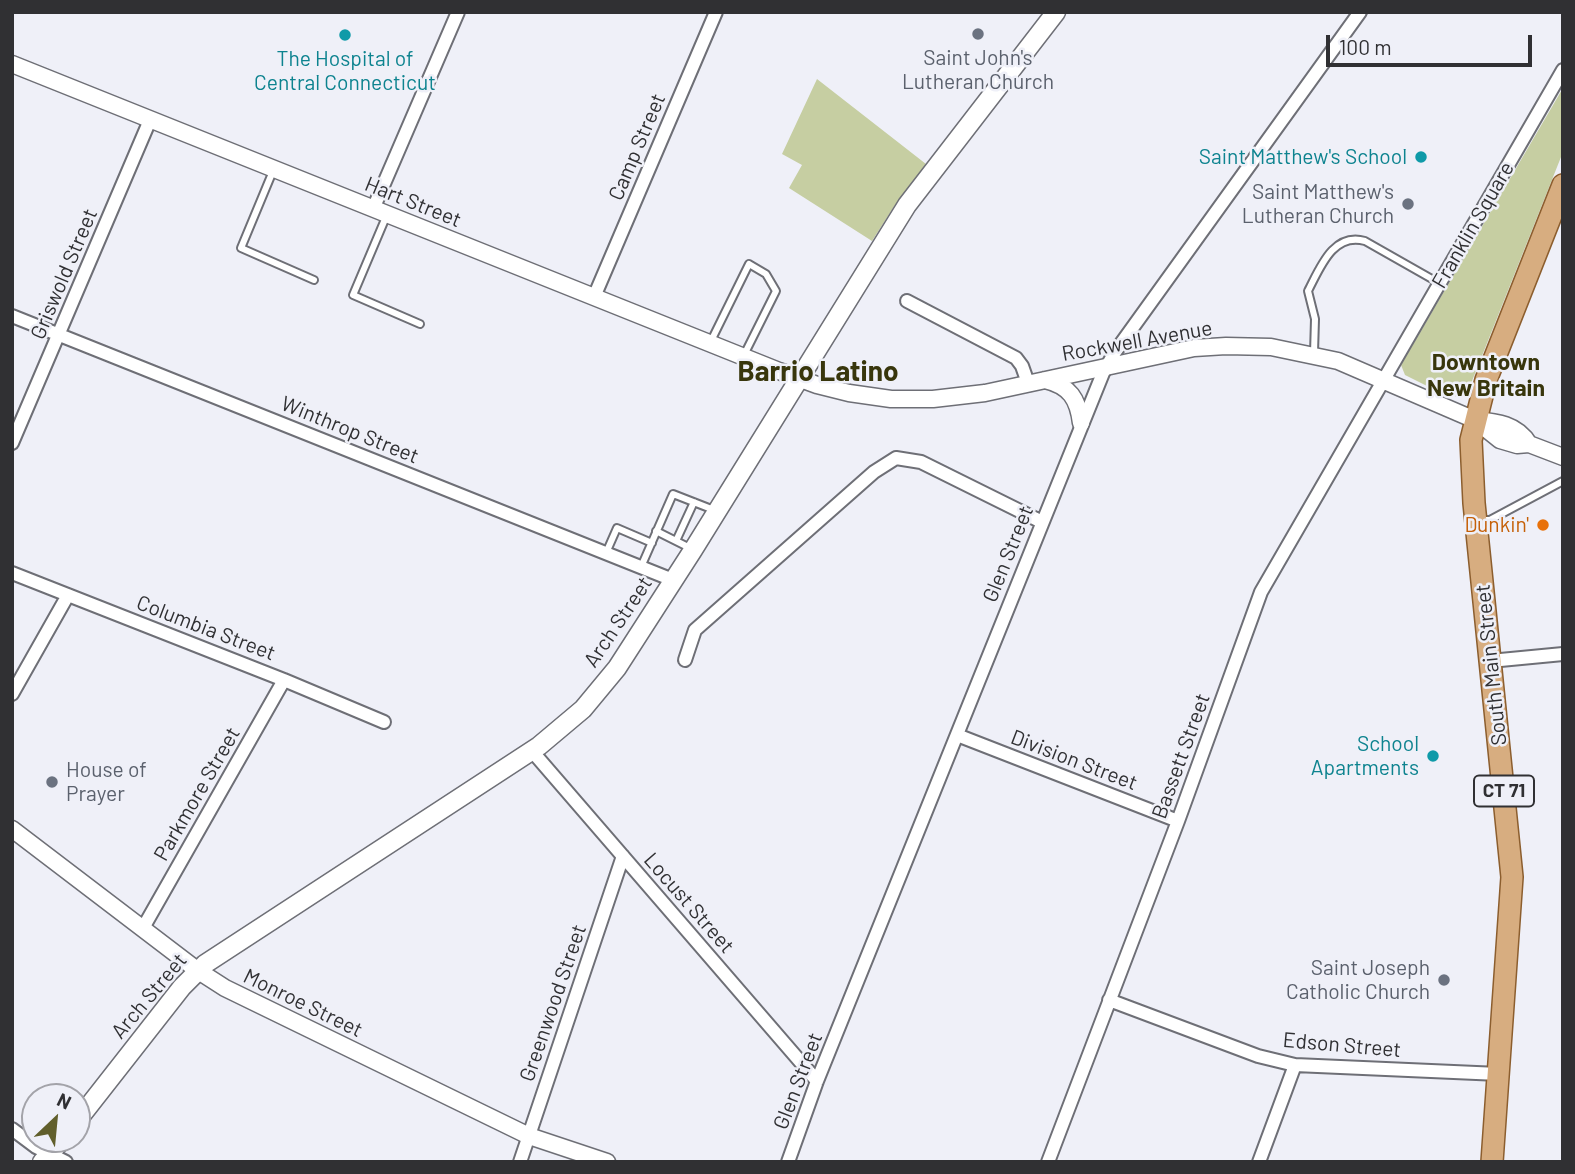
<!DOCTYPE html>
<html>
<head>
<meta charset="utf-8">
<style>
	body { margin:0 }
	#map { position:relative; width:1575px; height:1174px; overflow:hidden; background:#eff0f8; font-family:Barlow,sans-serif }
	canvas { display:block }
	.frame { position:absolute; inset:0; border:14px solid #303033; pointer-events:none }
	.north { position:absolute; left:21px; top:1083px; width:70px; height:70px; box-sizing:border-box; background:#eff0f8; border:2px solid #a3a3a9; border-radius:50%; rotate:26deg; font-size:19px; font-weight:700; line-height:28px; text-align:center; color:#303033 }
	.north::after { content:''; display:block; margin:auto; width:24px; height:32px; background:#615f2c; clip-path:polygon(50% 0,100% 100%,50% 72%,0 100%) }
	.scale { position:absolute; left:1326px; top:35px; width:206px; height:32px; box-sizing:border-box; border:4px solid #303033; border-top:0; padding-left:9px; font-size:21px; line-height:24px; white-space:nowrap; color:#303033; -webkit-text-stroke:5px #eff0f8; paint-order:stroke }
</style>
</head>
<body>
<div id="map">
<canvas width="1575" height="1174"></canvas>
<div class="frame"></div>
<div class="north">N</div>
<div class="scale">100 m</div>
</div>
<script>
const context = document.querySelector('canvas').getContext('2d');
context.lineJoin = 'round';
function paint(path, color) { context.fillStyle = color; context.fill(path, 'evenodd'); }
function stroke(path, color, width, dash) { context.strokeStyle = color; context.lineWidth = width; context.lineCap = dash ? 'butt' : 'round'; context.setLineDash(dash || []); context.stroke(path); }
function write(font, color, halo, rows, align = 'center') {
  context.font = font + ' Barlow,sans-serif'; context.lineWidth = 5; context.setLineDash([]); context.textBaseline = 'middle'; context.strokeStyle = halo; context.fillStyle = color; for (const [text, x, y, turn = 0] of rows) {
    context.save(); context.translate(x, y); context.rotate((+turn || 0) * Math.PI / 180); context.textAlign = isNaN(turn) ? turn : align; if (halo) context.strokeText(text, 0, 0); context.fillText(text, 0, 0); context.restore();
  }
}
const green = new Path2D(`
	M817 79 926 164 895 205 872 241 789 188 802 165 782 154Z
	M1563 88V152L1468 391 1457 397 1427 386 1405 375 1401 365Z`);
const service = new Path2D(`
	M273 171 241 248 314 280
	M386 217 353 295 420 324
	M710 343 749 264 766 274 776 291 744 355
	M1314 353 1315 319 1308 291C1320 268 1333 232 1365 241L1439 283
	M1481 520H1490L1563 481
	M656 531 692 549
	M676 541 694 502
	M606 553 617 528 652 543
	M641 567 673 494 714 510`);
const minor = new Path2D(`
	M373 209 458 12
	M594 297 716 12
	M907 301 1016 358 1022 366 1028 383
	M12 316 673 580
	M12 443 150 120
	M12 573 284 680 384 722
	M685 660 695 630 874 472 896 458 921 462 1042 522
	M1490 661 1563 654
	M12 694 68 595
	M957 735 1178 821
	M532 751 817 1081
	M143 928 284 680
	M1109 1000 1258 1056 1295 1065 1499 1074
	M12 1129 36 1147 66 1162
	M520 1162 623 856
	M788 1162 817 1081 1103 373 1115 352 1360 12
	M1048 1162 1178 821 1261 592 1563 70
	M1259 1162 1295 1065`);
const tertiary = new Path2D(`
	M12 64 779 371 817 385 849 393 891 399H933L985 393 1194 348 1226 346 1271 347 1338 361 1475 420 1500 440 1517 445 1529 444 1563 457
	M1045 380C1070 386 1078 399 1081 423
	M1475 420C1497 422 1517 424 1529 444
	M12 829 197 970 225 988 529 1136 607 1162`);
const secondary = new Path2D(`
	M77 1121 182 987 205 964 539 746 583 709 617 668 693 550 907 205 1056 12
	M42 1162 63 1139`);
const primary = new Path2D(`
	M1492 1162 1512 877 1474 503 1471 440 1486 380 1563 185`);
const markers = [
	[978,34,7,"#6b7280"],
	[345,35,7,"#0f9aa8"],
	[1421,157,7,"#0f9aa8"],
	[1408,204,7,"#6b7280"],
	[1543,525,7,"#e8710a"],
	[1433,756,7,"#0f9aa8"],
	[52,782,7,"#6b7280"],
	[1444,980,7,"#6b7280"]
];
const shields = [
	[1504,791,60]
];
const shieldNames = [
	["CT 71",1504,791]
];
const worshipNames = [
	["Saint John's",978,58,"center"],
	["Lutheran Church",978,82,"center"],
	["Saint Matthew's",1394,192],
	["Lutheran Church",1394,216],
	["House of",66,770,"left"],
	["Prayer",66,794,"left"],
	["Saint Joseph",1430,968],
	["Catholic Church",1430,992]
];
const cultureNames = [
	["The Hospital of",345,59,"center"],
	["Central Connecticut",345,83,"center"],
	["Saint Matthew's School",1407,157],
	["School",1419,744],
	["Apartments",1419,768]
];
const streetNames = [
	["Camp Street",637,147,-67],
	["Hart Street",413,202,22],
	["Franklin Square",1473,225,-60],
	["Griswold Street",64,274,-67],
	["Rockwell Avenue",1137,341,-10],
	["Winthrop Street",350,430,22],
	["Glen Street",1008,554,-68],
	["Arch Street",618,622,-56],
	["Columbia Street",206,628,21],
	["South Main Street",1491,665,-96],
	["Bassett Street",1181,756,-70],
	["Division Street",1074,760,21],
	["Parkmore Street",197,794,-60],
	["Locust Street",689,903,49],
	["Arch Street",149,996,-50],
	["Monroe Street",303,1003,26],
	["Greenwood Street",553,1003,-71],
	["Edson Street",1342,1045,5],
	["Glen Street",798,1081,-69]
];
const foodNames = [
	["Dunkin'",1529,525]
];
const neighbourhoodNames = [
	["Downtown",1486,362],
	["New Britain",1486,388]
];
const districtNames = [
	["Barrio Latino",818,372]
];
paint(green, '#c6cea2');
stroke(service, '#6e6f76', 10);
stroke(minor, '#6e6f76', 16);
stroke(tertiary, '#6e6f76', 19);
stroke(secondary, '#6e6f76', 21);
stroke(primary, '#8c5e2e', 24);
stroke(service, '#fff', 6);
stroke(minor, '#fff', 12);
stroke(tertiary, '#fff', 16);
stroke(secondary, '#fff', 18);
stroke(primary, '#d7ad80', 21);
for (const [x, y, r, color] of markers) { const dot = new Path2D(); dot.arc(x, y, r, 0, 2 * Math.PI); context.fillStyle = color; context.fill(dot); stroke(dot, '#eff0f8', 2.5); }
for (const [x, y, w] of shields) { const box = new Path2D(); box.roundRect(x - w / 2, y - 15.5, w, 31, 5); context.fillStyle = '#eff0f8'; context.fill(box); stroke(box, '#303033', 2); }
write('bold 19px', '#303033', null, shieldNames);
write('21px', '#5b616d', '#eff0f8', worshipNames, 'right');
write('21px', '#0d838f', '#eff0f8', cultureNames, 'right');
write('21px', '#303033', '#eff0f8', streetNames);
write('21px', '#c56008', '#eff0f8', foodNames, 'right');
write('bold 23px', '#38360c', '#eff0f8', neighbourhoodNames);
write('bold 28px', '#38360c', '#eff0f8', districtNames);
</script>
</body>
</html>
